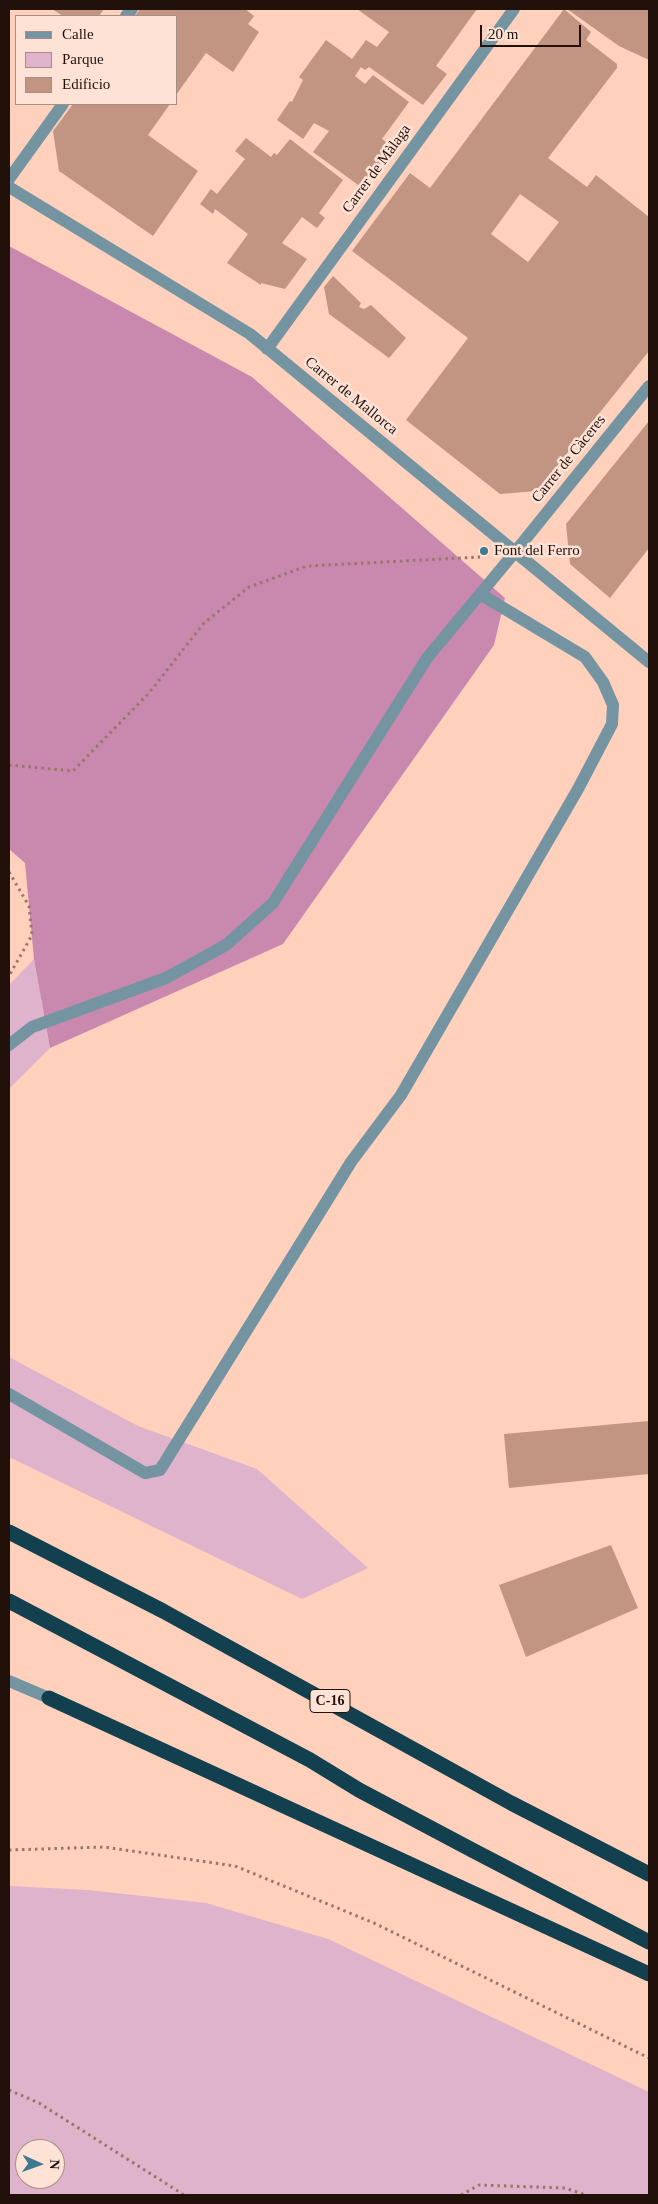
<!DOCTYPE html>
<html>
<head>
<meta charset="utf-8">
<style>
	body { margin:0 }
	#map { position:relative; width:658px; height:2204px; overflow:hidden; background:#ffd0bc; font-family:"Times New Roman",serif }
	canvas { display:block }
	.frame { position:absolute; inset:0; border:10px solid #21110a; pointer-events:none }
	.legend { position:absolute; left:15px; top:15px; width:162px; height:90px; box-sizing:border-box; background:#fee2d5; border:1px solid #a68e84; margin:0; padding:6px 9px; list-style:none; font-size:15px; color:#21110a }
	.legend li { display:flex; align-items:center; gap:10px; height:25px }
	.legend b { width:25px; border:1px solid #a68e84 }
	.north { position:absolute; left:15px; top:2139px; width:50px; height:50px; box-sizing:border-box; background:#fee2d5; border:1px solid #a68e84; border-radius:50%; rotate:92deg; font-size:14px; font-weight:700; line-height:20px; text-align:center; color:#21110a }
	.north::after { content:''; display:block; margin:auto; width:18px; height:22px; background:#3d7a90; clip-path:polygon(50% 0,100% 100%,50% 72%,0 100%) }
	.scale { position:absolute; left:480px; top:25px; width:101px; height:22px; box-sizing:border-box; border:2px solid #21110a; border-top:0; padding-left:6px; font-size:15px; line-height:18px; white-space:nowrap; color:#21110a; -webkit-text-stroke:4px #fee2d5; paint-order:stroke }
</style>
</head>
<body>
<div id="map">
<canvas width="658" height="2204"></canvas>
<div class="frame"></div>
<ul class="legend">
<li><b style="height:6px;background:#7494a1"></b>Calle</li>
<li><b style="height:14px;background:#deb3cb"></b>Parque</li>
<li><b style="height:14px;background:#c19582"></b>Edificio</li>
</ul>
<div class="north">N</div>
<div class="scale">20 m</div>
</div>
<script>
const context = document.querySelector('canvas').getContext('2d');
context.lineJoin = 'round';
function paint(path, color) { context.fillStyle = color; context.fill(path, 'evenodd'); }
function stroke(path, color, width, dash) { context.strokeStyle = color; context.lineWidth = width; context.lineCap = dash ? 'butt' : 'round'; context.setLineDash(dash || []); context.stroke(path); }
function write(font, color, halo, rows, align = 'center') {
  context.font = font + ' "Times New Roman",serif'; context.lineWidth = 5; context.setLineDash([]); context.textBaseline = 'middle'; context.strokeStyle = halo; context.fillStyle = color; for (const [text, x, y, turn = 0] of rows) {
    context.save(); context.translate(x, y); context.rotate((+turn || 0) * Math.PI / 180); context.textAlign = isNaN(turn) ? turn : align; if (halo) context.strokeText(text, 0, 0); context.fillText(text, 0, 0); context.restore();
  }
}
const green = new Path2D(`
	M34 959 50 1048 9 1089V985Z
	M9 1357 138 1426 257 1469 368 1568 302 1599 9 1457Z
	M9 1886 88 1890 206 1903 328 1939 649 2092V2195H9ZM25 2149H55V2179H25Z`);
const forest = new Path2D(`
	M9 246 252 377 505 598 494 645 283 944 50 1048 34 959 25 863 9 849Z`);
const building = new Path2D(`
	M52 9H104L99 16H63Z
	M140 9H245L254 16 248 24 259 32 233 72 206 53 176 95V16H135Z
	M357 9H477L436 66 447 74 423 105 369 67 365 70 361 67 355 76 365 84 373 75 409 102 382 139 393 147 361 187 313 152 329 131 314 123 303 139 277 120 290 101 292 102 303 80 299 77 326 40 352 59 366 40 377 47 389 32Z
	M564 9 591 32 586 40 617 64V68L548 158 587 187 596 175 649 217V351L537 491 500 494 406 420 468 338 352 251 410 173 430 188ZM520 194 559 222 528 262 491 234Z
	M567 9H649V60L619 46Z
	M73 104H170L148 135 198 171 153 236 59 171 53 131Z
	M246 138 271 157 274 153 277 155 290 139 343 180 319 213 325 218 317 228 302 217 282 243 307 259 285 289 261 283V285L227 263 248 234 215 209 213 214 200 204 211 189 217 194 245 159 235 151Z
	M333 276 361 303 359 307 364 309 371 305 406 338 389 358 329 314 324 287Z
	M649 421V548L610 598 570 564 566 524Z
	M649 1421V1474L509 1488 504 1434Z
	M611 1545 638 1608 526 1657 499 1585Z`);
const path = new Path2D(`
	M9 765 73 771 149 693 204 623 249 587 307 566 480 557
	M9 872 29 906 32 935 9 976
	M9 1850 104 1847 235 1866 374 1923 649 2058
	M9 2090 39 2103 184 2195
	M461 2195 479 2185 565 2188 586 2195`);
const service = new Path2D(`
	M9 1045 32 1027 166 978 226 945 273 903 427 658 515 552
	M9 1394 145 1473 160 1470 351 1162 401 1095 578 789 612 724 613 705 603 682 585 657 480 594
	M9 1681 49 1698`);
const minor = new Path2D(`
	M126 16 132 9
	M9 179 63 104
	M9 187 250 334 649 662
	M267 349 514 9
	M515 552 649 386`);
const motorway = new Path2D(`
	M9 1532 163 1611 511 1803 649 1874
	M9 1601 310 1760 359 1790 474 1851 649 1942
	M49 1698 649 1974`);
const markers = [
	[484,551,5,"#3d7a90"]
];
const shields = [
	[330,1701,40]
];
const shieldNames = [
	["C-16",330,1701]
];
const streetNames = [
	["Carrer de Màlaga",377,169,-54],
	["Carrer de Mallorca",351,396,39],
	["Carrer de Càceres",569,459,-51]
];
const poiNames = [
	["Font del Ferro",494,551]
];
paint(green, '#deb3cb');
paint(forest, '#c989ae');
paint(building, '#c19582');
stroke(path, '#987769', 3, [2.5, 4]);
stroke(service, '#7494a1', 12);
stroke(minor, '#7494a1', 12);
stroke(motorway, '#12404f', 15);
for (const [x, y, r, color] of markers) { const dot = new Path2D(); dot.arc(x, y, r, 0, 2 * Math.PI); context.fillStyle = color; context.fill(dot); stroke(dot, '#fee2d5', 2); }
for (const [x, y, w] of shields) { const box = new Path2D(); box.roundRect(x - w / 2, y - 11.5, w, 23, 4); context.fillStyle = '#fee2d5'; context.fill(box); stroke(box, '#21110a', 1); }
write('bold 14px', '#21110a', null, shieldNames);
write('15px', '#21110a', '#fee2d5', streetNames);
write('15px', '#21110a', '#fee2d5', poiNames, 'left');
</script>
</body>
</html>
